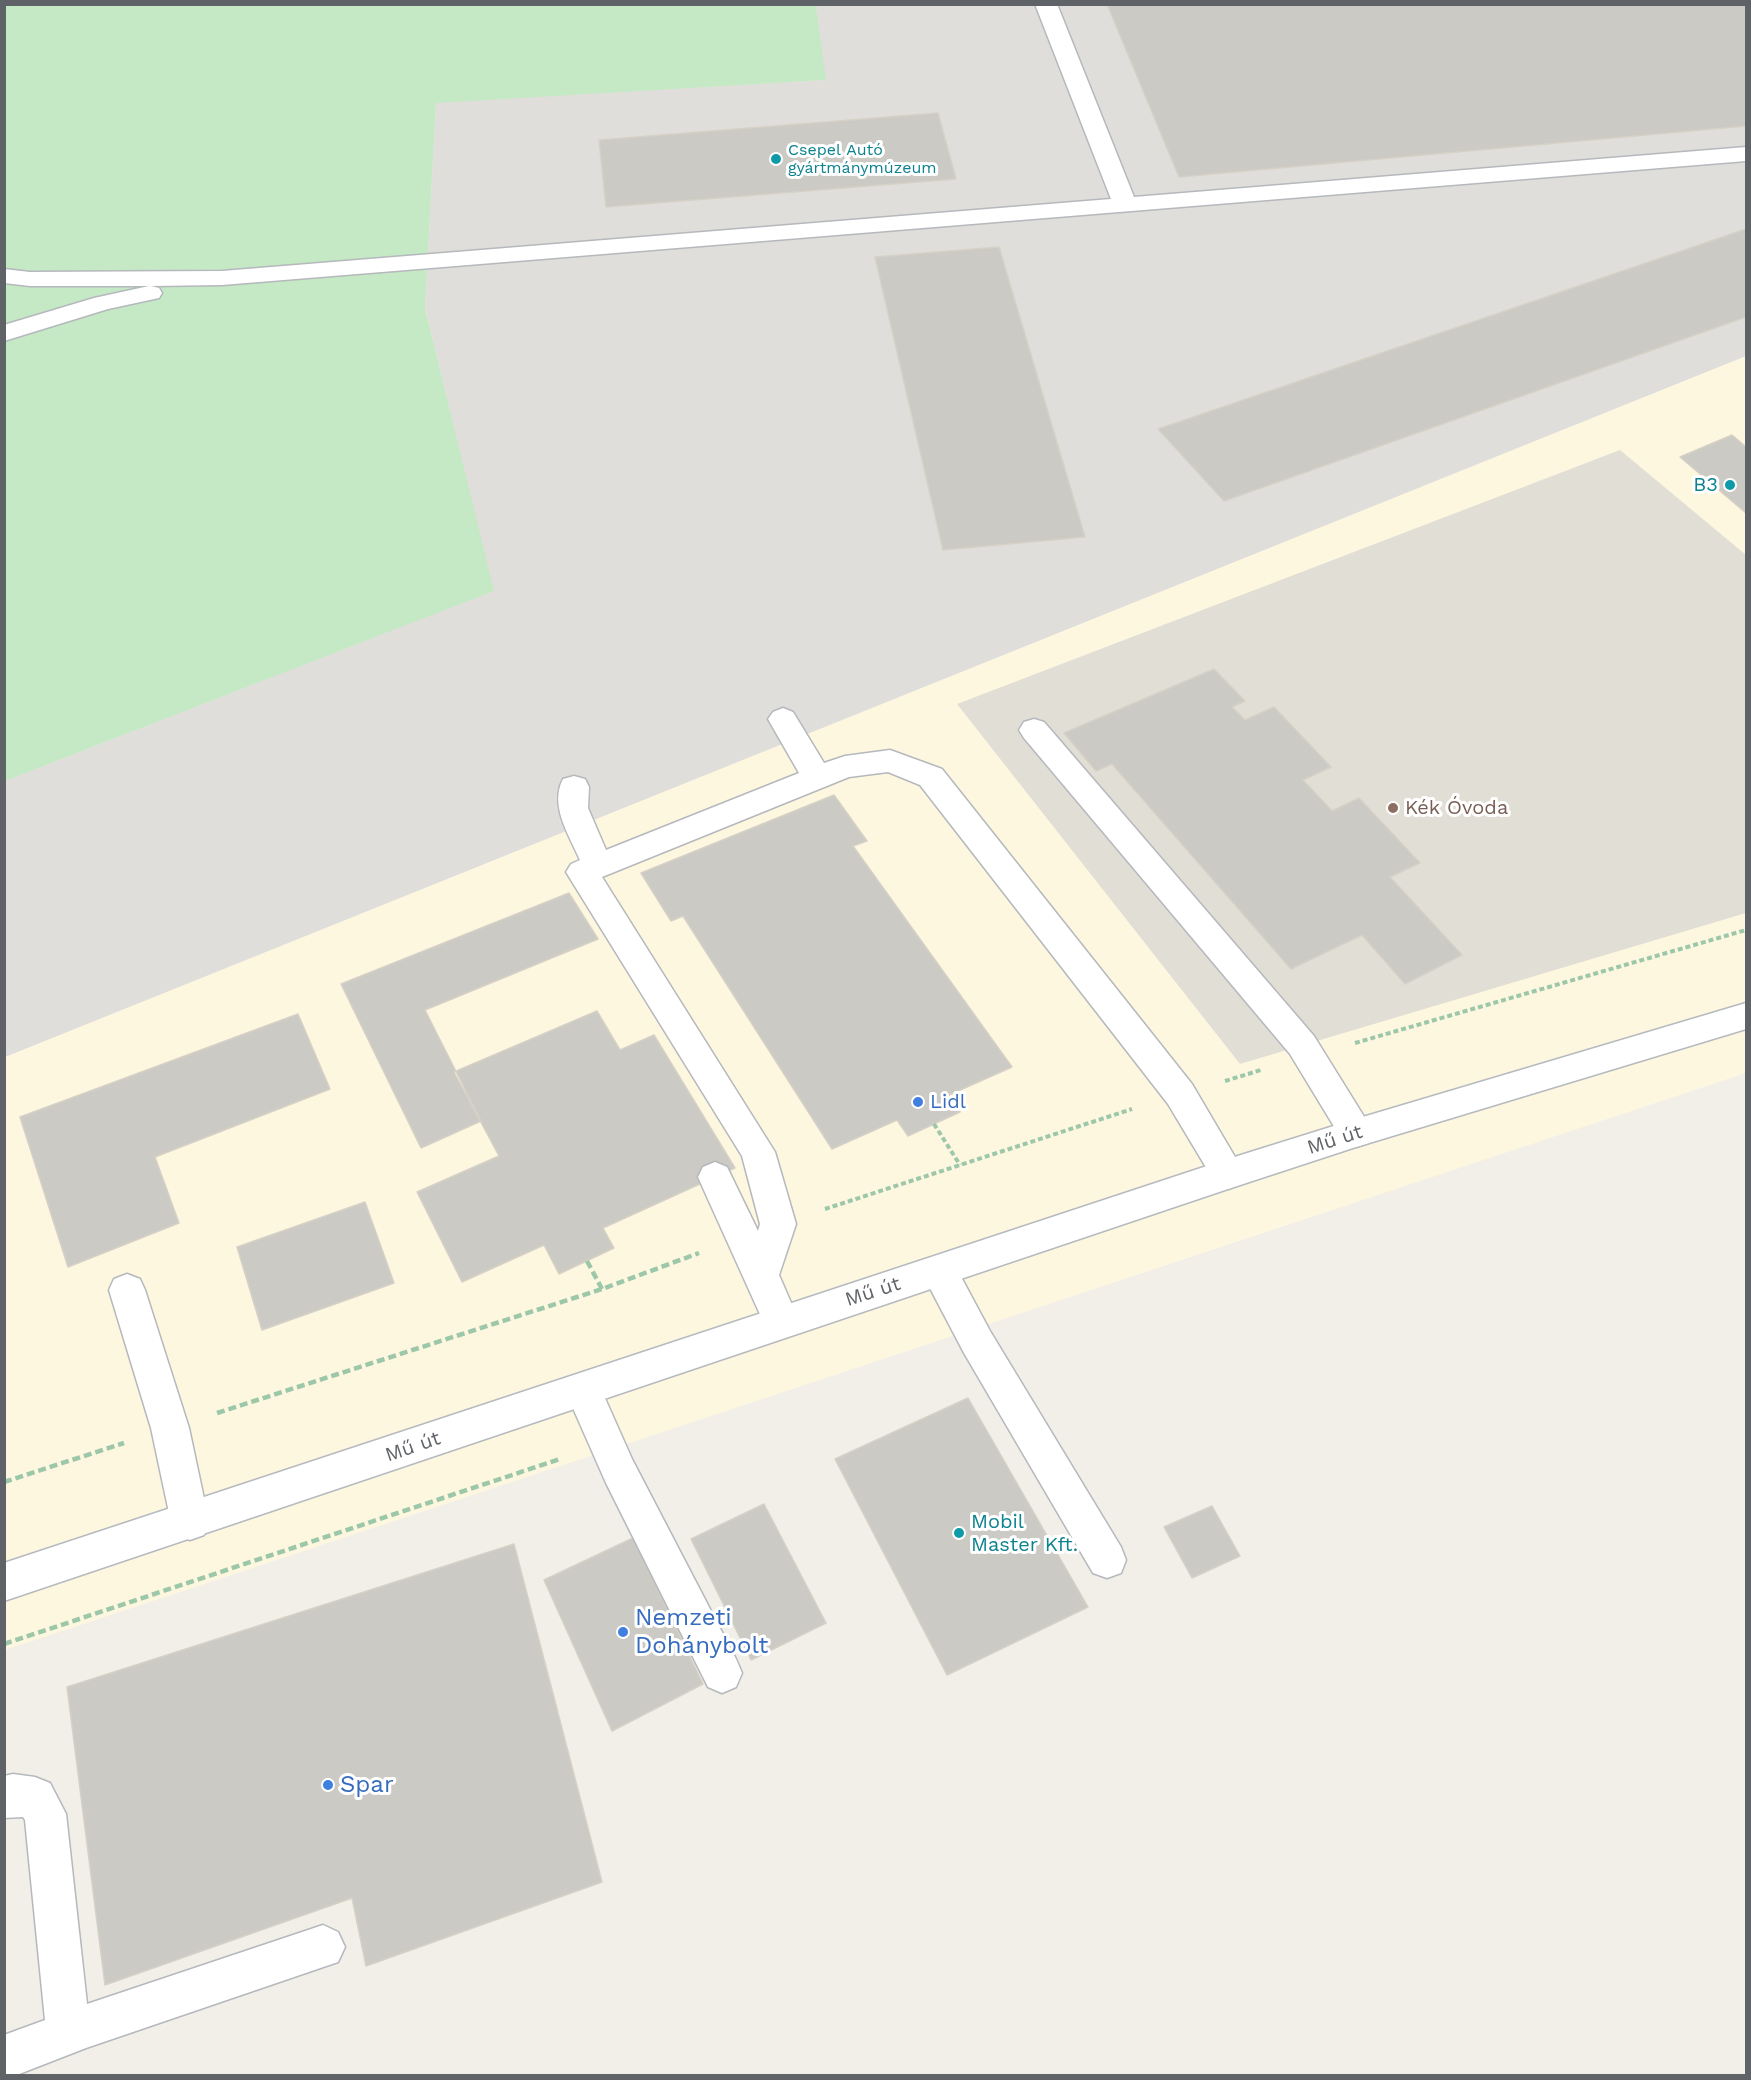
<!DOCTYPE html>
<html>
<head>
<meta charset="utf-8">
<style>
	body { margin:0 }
	#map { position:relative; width:1751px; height:2080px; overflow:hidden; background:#f1efe8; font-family:"Work Sans",sans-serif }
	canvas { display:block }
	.frame { position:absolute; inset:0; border:6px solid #5f6368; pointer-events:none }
</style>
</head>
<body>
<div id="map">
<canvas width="1751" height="2080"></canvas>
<div class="frame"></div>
</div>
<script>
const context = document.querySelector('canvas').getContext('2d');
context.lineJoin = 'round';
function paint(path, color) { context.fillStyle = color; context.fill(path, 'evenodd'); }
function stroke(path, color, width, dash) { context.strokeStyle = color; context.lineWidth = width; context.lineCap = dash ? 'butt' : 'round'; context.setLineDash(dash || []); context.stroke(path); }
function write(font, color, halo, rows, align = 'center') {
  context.font = font + ' "Work Sans",sans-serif'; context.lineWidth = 6; context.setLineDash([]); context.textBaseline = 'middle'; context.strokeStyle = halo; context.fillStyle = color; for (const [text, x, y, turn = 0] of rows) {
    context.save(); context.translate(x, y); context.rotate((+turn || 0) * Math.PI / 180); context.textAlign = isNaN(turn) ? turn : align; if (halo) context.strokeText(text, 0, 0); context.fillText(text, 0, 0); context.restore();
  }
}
const commercial = new Path2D(`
	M1746 356V1073L5 1650V1057Z`);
const industrial = new Path2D(`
	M816 5H1746V356L5 1057V781L493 591 425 307 436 102 825 80Z`);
const education = new Path2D(`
	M1620 450 1746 555V913L1240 1064 957 704Z`);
const green = new Path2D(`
	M5 5H816L826 80 436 103 425 308 494 591 5 781Z`);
const building = new Path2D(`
	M1107 4H1746V126L1179 177Z
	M938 113 956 179 606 207 599 140Z
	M1746 229V317L1224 501 1158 429Z
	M999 247 1085 537 943 550 875 257Z
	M1732 435 1746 447V513L1680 457Z
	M1214 669 1245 701 1232 707 1245 720 1274 707 1331 767 1303 780 1332 811 1359 798 1420 863 1390 877 1462 955 1405 984 1362 935 1291 969 1112 764 1096 771 1064 733Z
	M834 795 867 841 853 846 1012 1067 949 1095 960 1112 908 1136 897 1120 832 1149 683 916 671 921 641 873Z
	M569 893 598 939 425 1010 481 1121 421 1148 341 984Z
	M597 1011 620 1050 654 1035 735 1168 603 1228 614 1248 559 1274 544 1245 462 1282 417 1192 499 1156 454 1072Z
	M298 1014 330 1089 155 1157 179 1223 68 1267 20 1117Z
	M365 1202 394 1283 262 1330 237 1247Z
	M968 1398 1088 1607 947 1675 835 1459Z
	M764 1504 826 1623 751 1660 691 1539Z
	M1212 1506 1240 1556 1192 1578 1164 1527Z
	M633 1538 703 1684 612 1731 544 1580Z
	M514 1544 602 1882 366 1966 352 1898 105 1985 67 1687Z`);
const pathFar1 = new Path2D(`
	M1355 1043 1746 930
	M1225 1081 1261 1070
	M934 1124 960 1165
	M825 1209 1132 1109`);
const path = new Path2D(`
	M587 1261 602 1289
	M217 1413 602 1289 699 1253
	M4 1482 124 1443
	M4 1644 560 1459`);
const lane = new Path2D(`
	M1035 4H1057L1134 197 1746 147V161L222 285 151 286 159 288 162 293 159 298 108 309 4 341V325L94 298 149 286H30L4 283V269L30 272 222 271 1111 199Z
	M783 708 793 712 824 763 845 756 890 750 942 769 1192 1084 1245 1174 1240 1184 1228 1189 1216 1184 1168 1104 920 785 888 772 849 777 602 877 775 1152 796 1224 779 1275 799 1321 794 1332 781 1337 768 1332 698 1177 703 1167 715 1162 727 1167 758 1231 760 1224 742 1156 566 872 571 864 580 860C569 835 549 805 563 779L574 776 585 779 589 787 588 808 606 850 799 773 768 719 773 712Z
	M1034 719 1044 722 1314 1036 1368 1123 1373 1133 1368 1143 1356 1147 1344 1143 1290 1054 1024 738 1019 730 1024 722Z
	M939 1255 952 1260 990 1331 1121 1547 1126 1560 1121 1573 1107 1578 1093 1573 964 1353 921 1271 926 1260Z
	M127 1274 140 1279 145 1290 189 1428 209 1522 204 1535 190 1540 176 1535 171 1522 151 1428 109 1290 114 1279Z
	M583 1373 596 1378 632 1459 736 1659 742 1673 736 1687 722 1693 708 1687 606 1483 565 1390 570 1378Z
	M13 1774 35 1777 50 1783 66 1814 87 2004 323 1925 338 1932 345 1947 338 1962 86 2048 14 2076H4V2035L45 2020 25 1820 23 1817 4 1818V1776Z`);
const secondary = new Path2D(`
	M1746 1003V1029L1356 1147 1228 1189 4 1601V1563L1228 1159 1356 1119Z`);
const markers = [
	[776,159,6,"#0f9aa8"],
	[1730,485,6,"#0f9aa8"],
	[1393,808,6,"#8d6e63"],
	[918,1102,6,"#3f7fe0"],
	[959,1533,6,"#0f9aa8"],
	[623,1632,6,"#3f7fe0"],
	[328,1785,6,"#3f7fe0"]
];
const farCulturenames = [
	["Csepel Autó",788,150],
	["gyártmánymúzeum",788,168]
];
const cultureNames = [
	["B3",1718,485],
	["Mobil",971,1522,"left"],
	["Master Kft.",971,1545,"left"]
];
const educationNames = [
	["Kék Óvoda",1405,808]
];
const shopNames = [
	["Lidl",930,1102]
];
const streetNames = [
	["Mű út",1335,1140,-18],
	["Mű út",873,1292,-18],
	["Mű út",413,1447,-19]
];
const nearShopnames = [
	["Nemzeti",635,1618],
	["Dohánybolt",635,1646],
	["Spar",340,1785]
];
paint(commercial, '#fef7e0');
paint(industrial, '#e0deda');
paint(education, '#e1ded6');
paint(green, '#c5e8c5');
paint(building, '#cccac5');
stroke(building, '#d6d1c6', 1.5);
stroke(lane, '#b5b8bc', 3);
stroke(secondary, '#b6babf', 3);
stroke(pathFar1, '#9cc7a9', 4, [5, 3]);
stroke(path, '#9cc7a9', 4.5, [8, 4]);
paint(lane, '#fff');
paint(secondary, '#fff');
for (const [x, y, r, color] of markers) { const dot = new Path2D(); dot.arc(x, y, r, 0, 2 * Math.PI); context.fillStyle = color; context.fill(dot); stroke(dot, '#fff', 2); }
write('16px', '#0d838f', '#fff', farCulturenames, 'left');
write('20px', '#0d838f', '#fff', cultureNames, 'right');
write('20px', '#785e54', '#fff', educationNames, 'left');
write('20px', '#366cbe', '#fff', shopNames, 'left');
write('20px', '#5f6368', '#fff', streetNames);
write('24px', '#366cbe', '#fff', nearShopnames, 'left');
</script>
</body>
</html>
